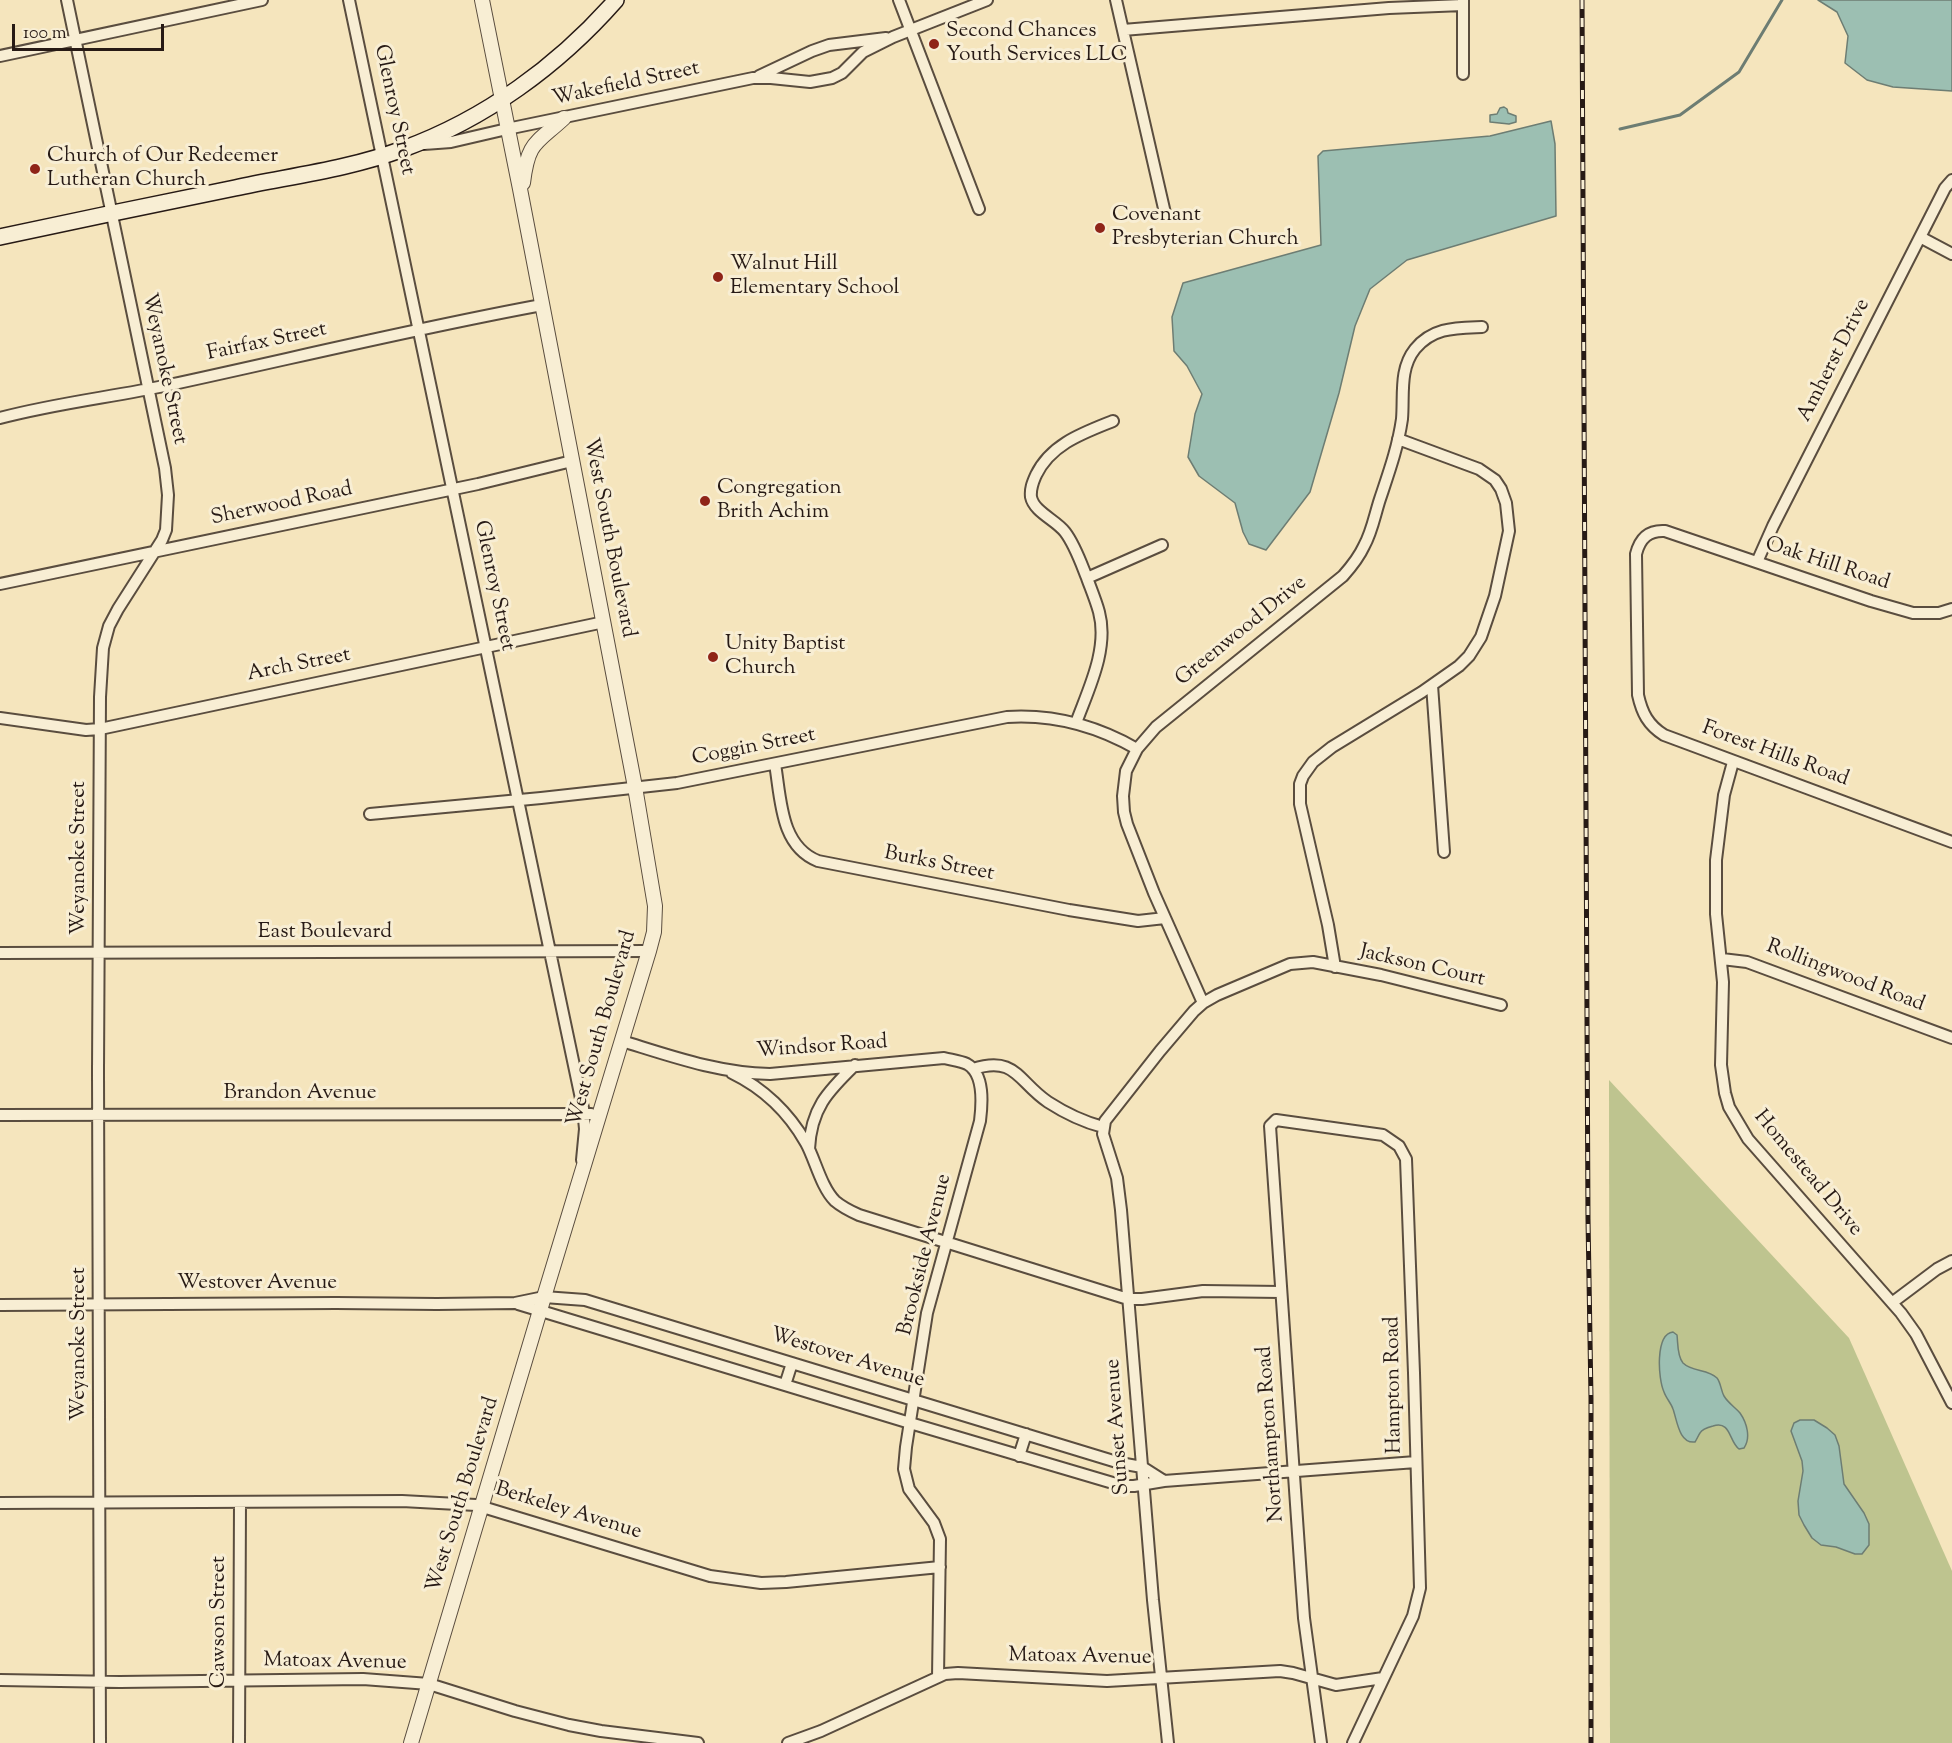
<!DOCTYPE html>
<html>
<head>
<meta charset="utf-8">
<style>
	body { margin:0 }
	#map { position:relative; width:1952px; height:1743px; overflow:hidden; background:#f5e5bd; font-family:"Sorts Mill Goudy",serif }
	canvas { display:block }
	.scale { position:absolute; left:12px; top:24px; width:152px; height:27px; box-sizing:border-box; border:3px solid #271a15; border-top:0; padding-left:8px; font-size:18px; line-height:21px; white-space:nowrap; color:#271a15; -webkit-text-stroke:4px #f8eed4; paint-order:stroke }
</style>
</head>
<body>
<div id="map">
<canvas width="1952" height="1743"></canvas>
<div class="scale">100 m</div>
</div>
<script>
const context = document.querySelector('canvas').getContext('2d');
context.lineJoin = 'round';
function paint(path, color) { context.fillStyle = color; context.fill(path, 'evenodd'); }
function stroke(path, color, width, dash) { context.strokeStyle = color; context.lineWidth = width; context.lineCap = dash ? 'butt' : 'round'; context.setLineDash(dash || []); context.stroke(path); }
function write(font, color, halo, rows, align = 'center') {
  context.font = font + ' "Sorts Mill Goudy",serif'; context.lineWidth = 6; context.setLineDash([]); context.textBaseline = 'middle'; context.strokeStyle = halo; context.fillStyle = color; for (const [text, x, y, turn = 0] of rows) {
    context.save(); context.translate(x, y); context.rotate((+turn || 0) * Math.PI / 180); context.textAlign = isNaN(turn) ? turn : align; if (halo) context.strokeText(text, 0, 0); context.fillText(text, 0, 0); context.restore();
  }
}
const green = new Path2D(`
	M1609 1080 1849 1338 1952 1571V1743H1610Z`);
const water = new Path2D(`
	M1818 0H1952V91L1893 87 1867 80 1845 63 1848 36 1837 12Z
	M1504 107 1507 109 1508 113 1516 116V122L1509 124 1490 122V115L1497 114 1500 108Z
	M1551 121 1555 144 1556 216 1407 260 1370 289 1355 326 1339 393 1310 492 1266 550 1249 544 1243 532 1235 503 1199 476 1188 457 1195 414 1202 394 1187 366 1174 351 1172 317 1183 283 1321 245 1318 156 1323 151 1490 136Z
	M1673 1332 1677 1335C1678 1343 1677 1356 1683 1363 1692 1372 1708 1369 1717 1378 1721 1383 1721 1391 1724 1396 1728 1403 1735 1407 1740 1413 1747 1423 1751 1438 1744 1448L1739 1449C1729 1442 1731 1420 1713 1426 1709 1427 1702 1429 1700 1433 1698 1436 1697 1439 1695 1442 1679 1444 1677 1420 1673 1409 1671 1403 1666 1398 1664 1392 1658 1379 1655 1334 1673 1332Z
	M1800 1420H1814L1827 1428 1835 1435 1839 1446 1844 1484 1864 1513 1869 1524V1545L1862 1554H1855L1836 1547 1821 1545 1812 1538 1804 1525 1799 1515 1798 1501 1803 1471 1802 1461 1791 1431 1794 1423Z`);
const stream = new Path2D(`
	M1620 129 1680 115 1739 72 1782 0`);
const minor = new Path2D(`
	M67 0 165 468 168 495 166 530 162 540 118 609 109 626 103 648 100 697 98 1071 100 1743
	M349 0 583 1108 585 1129 582 1160
	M899 0 979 209
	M1116 0 1165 213
	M1463 0V74
	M1123 30 1389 8 1463 5
	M0 56 262 0
	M759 76 812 51 829 45 886 38
	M424 144 451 142 507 129 753 78H771L810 82 832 78 842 73 863 52 893 37 987 0
	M1920 237 1952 254
	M0 418C56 403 113 397 169 385 294 358 417 328 542 305
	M1757 562 1773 526 1945 188 1952 180
	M1087 578 1162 545
	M0 584 478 484 572 461
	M1952 609 1939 613H1913L1871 601 1665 531C1649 530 1640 538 1636 554L1638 695C1642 713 1648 725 1664 735L1952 842
	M1432 685 1444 852
	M0 718 86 730 100 729 604 622
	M1076 723C1088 690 1109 649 1099 612 1096 601 1091 589 1087 578 1081 563 1075 545 1065 532 1056 520 1034 512 1031 497 1030 488 1033 482 1036 475 1051 444 1083 433 1113 421
	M1733 762 1724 795 1716 860V914L1723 982 1721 1065 1725 1093 1729 1107 1748 1139 1901 1313 1916 1334 1952 1403
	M775 764C781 799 780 846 818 861L1069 910 1138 921 1165 918
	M370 814 541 798 677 783 1007 717C1054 714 1097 726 1137 749
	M0 953 649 951
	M1722 959 1747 962 1952 1038
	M1335 967 1328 925 1300 804V784L1303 776 1313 762 1332 747 1422 692 1459 666 1469 656 1481 637 1495 596 1509 531 1506 503 1501 489 1495 480 1479 469 1398 439
	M1203 1003 1154 893 1127 824 1124 812 1123 796 1126 771 1137 749 1156 727 1343 576C1351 567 1359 557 1364 546 1372 532 1375 514 1380 499 1389 472 1398 447 1402 419 1404 395 1399 369 1415 349 1433 327 1456 328 1482 327
	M622 1041C671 1056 718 1073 770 1074L944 1058C952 1060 960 1061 967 1064 985 1074 982 1105 980 1121L927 1313 906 1447 904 1469 909 1489 934 1523 940 1539 938 1677
	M973 1069C1016 1055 1018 1082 1048 1102 1065 1113 1084 1122 1103 1127
	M732 1073C763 1088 789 1113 806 1143 815 1159 821 1187 835 1201 842 1207 850 1211 859 1215L1128 1299H1142L1203 1291 1281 1292
	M0 1115 591 1114
	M809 1149C811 1109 827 1092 855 1065
	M1893 1302 1937 1269 1952 1261
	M518 1304 910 1423 1123 1486H1134L1164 1481 1416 1462
	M0 1305 336 1303 437 1304 515 1303 544 1297 585 1300 1120 1463 1142 1467 1164 1481
	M785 1385 792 1363
	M1019 1456 1026 1434
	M0 1503 402 1501 476 1505 710 1576 761 1583 786 1582 940 1567
	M0 1680 120 1682 363 1679 429 1684 515 1711 569 1725 601 1731 698 1743
	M239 1743 240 1502
	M788 1743 821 1731 945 1674 958 1673 1107 1681 1280 1671 1293 1673 1336 1685 1383 1678
	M1168 1743 1153 1600 1121 1210 1117 1178 1103 1134 1105 1121 1160 1051 1194 1011 1203 1003 1217 995 1290 964 1313 962 1381 975 1501 1005
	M1321 1743 1304 1618 1301 1577 1270 1126 1276 1120 1383 1135 1399 1146 1406 1159 1414 1373 1420 1588 1413 1616 1353 1743`);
const tertiary = new Path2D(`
	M523 183C528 141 536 144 564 118
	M411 1743 544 1297 649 951 654 932 655 906 635 787 520 189 482 0`);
const secondary = new Path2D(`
	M0 237C78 220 157 204 235 188 291 176 349 169 403 149 485 119 558 66 616 0`);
const rail = new Path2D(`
	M1582 0 1588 1219 1591 1398V1743`);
const markers = [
	[934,44,6,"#8f2418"],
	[35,169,6,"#8f2418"],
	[1100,228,6,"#8f2418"],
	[718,277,6,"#8f2418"],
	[705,501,6,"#8f2418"],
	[713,657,6,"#8f2418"]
];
const poiNames = [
	["Second Chances",946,32],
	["Youth Services LLC",946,56],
	["Church of Our Redeemer",47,157],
	["Lutheran Church",47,181],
	["Covenant",1112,216],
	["Presbyterian Church",1112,240],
	["Walnut Hill",730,265],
	["Elementary School",730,289],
	["Congregation",717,489],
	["Brith Achim",717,513],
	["Unity Baptist",725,645],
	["Church",725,669]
];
const streetNames = [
	["Wakefield Street",626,85,-12],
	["Glenroy Street",393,110,78],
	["Fairfax Street",267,343,-12],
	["Amherst Drive",1835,361,-63],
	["Weyanoke Street",163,369,78],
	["Sherwood Road",282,505,-12],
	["West South Boulevard",608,538,79],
	["Oak Hill Road",1827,565,18],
	["Glenroy Street",493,586,78],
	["Greenwood Drive",1242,632,-39],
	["Arch Street",299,666,-11],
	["Coggin Street",754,748,-11],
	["Forest Hills Road",1775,755,20],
	["Weyanoke Street",80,858,-90],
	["Burks Street",939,865,11],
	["East Boulevard",325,933],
	["Jackson Court",1422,967,13],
	["Rollingwood Road",1845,977,21],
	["West South Boulevard",603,1029,-74],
	["Windsor Road",822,1048,-4],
	["Brandon Avenue",300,1094],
	["Homestead Drive",1807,1174,50],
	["Brookside Avenue",926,1255,-76],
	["Westover Avenue",257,1284],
	["Weyanoke Street",80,1344,-90],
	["Westover Avenue",847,1359,17],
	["Hampton Road",1395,1385,-91],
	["Sunset Avenue",1119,1427,-94],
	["Northampton Road",1272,1434,-94],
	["West South Boulevard",464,1495,-73],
	["Berkeley Avenue",568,1512,17],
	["Cawson Street",220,1622,-90],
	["Matoax Avenue",1080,1658,1],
	["Matoax Avenue",335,1663,1]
];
paint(green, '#bec48f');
paint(water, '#9cbfb2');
stroke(water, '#6d7d73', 1.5);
stroke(stream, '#6d7d73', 3);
stroke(minor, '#5a4d3f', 14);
stroke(tertiary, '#5a4d3f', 16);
stroke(secondary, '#271a15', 18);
stroke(minor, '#f8eed4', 10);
stroke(tertiary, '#f8eed4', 14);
stroke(secondary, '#f8eed4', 15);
stroke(rail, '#271a15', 5);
stroke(rail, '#f8eed4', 3, [9]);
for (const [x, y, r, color] of markers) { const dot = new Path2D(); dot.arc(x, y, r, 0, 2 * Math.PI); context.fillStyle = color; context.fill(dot); stroke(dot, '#f8eed4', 2); }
write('21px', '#271a15', '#f8eed4', poiNames, 'left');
write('21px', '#271a15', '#f8eed4', streetNames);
</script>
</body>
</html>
